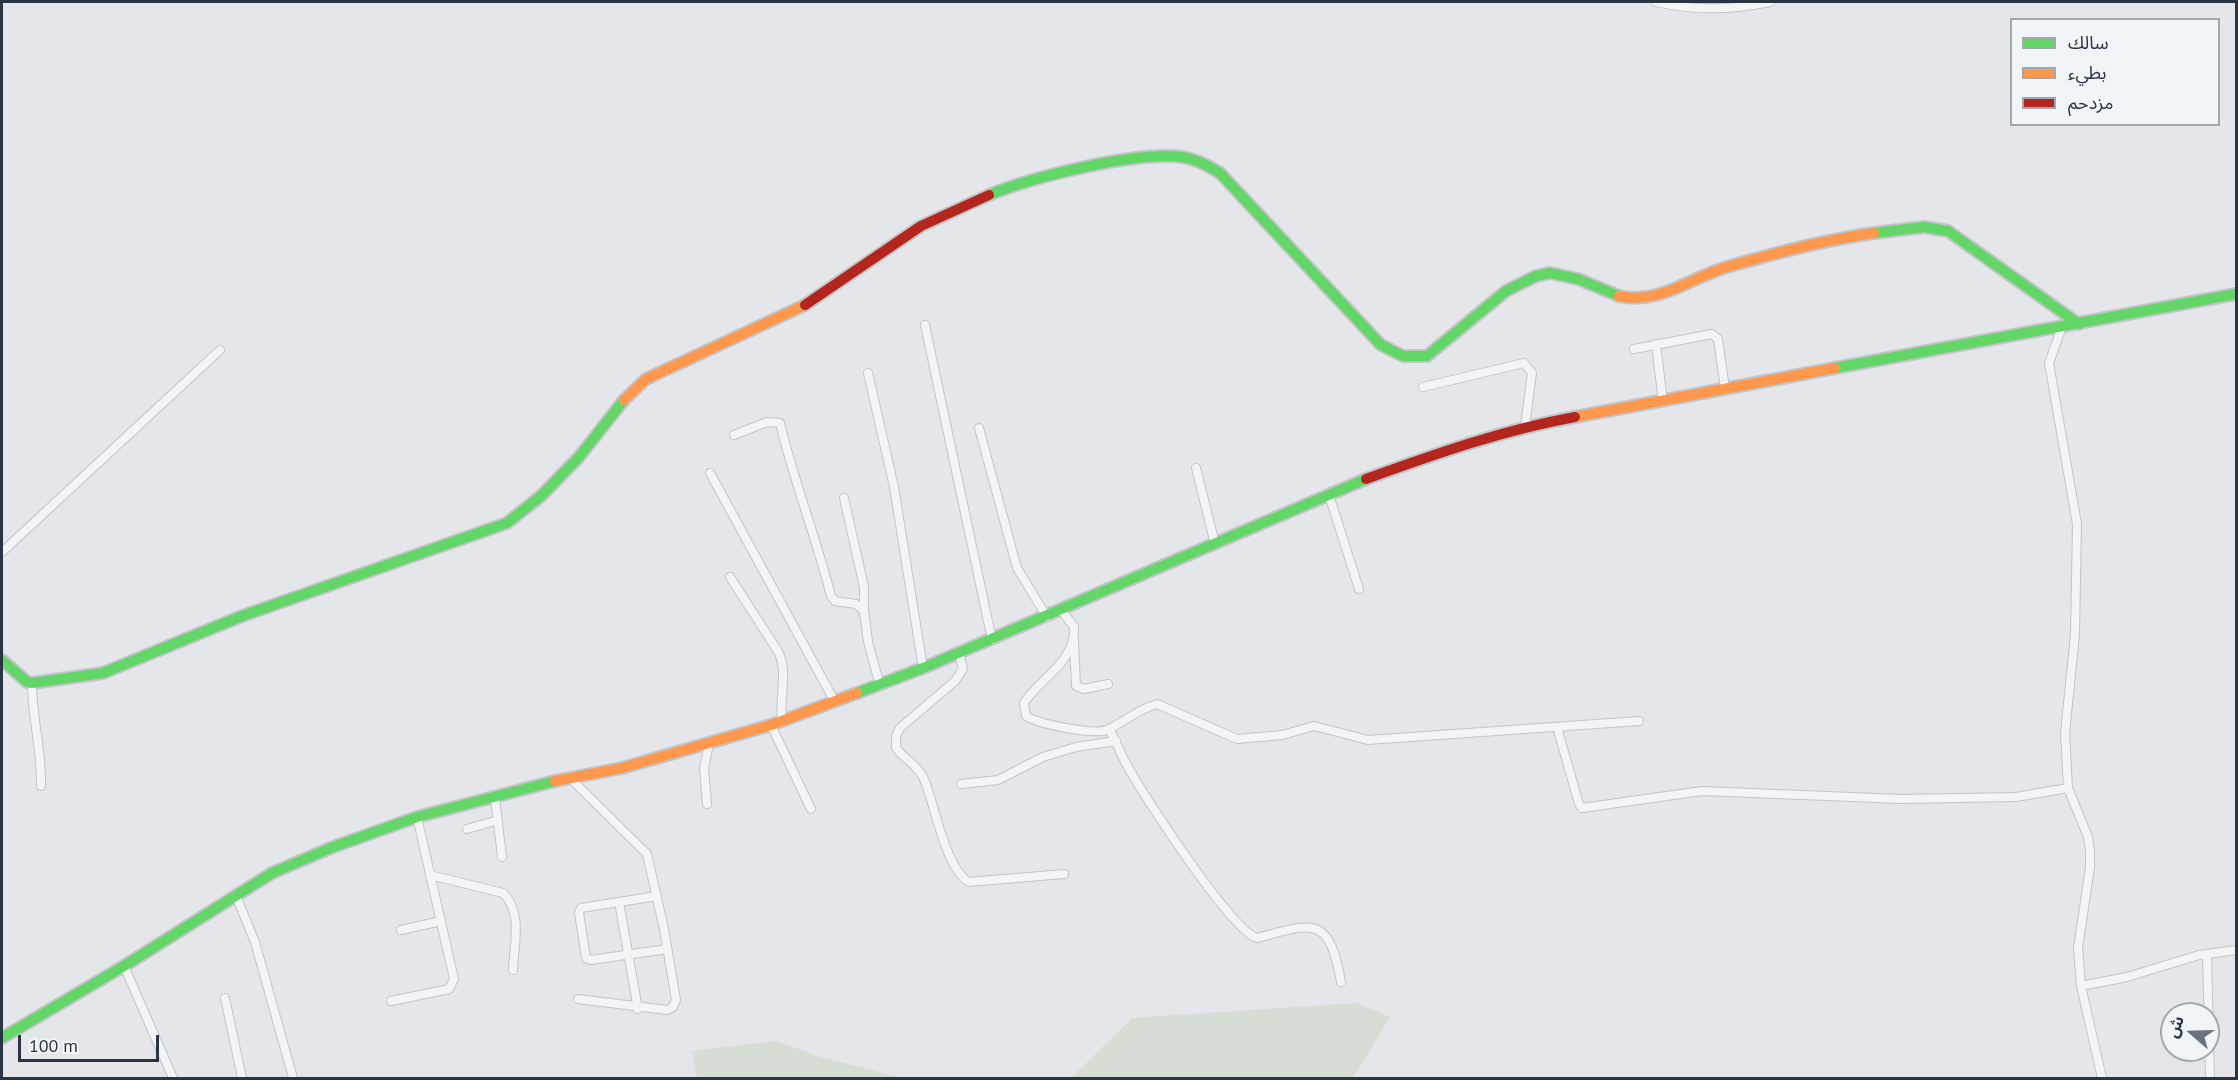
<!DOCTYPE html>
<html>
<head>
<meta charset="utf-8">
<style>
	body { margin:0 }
	#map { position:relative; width:2238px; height:1080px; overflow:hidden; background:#e4e6e9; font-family:"PT Sans","Noto Sans Arabic",sans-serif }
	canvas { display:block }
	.frame { position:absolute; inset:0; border:3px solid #293445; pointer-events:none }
	.legend { position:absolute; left:2010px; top:18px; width:210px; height:108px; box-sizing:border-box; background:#f2f5f8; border:2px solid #a2a8b0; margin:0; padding:8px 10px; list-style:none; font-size:18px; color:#293445 }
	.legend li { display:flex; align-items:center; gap:12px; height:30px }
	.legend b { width:30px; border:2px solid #a2a8b0 }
	.north { position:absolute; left:2160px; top:1002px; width:60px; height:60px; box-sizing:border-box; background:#f2f5f8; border:2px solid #a2a8b0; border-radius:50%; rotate:290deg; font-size:16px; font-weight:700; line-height:24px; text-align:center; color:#293445 }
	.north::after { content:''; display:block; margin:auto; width:21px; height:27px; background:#6a727e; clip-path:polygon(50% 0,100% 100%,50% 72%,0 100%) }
	.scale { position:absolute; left:18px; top:1035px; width:141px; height:27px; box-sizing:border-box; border:3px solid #293445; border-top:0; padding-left:8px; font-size:18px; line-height:21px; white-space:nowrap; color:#293445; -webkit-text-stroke:4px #f2f5f8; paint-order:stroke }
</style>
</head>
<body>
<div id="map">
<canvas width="2238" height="1080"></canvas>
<div class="frame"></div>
<ul class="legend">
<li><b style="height:8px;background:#63d668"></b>سالك</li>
<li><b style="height:8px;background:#ff974d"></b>بطيء</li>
<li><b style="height:8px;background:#b3261e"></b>مزدحم</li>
</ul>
<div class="north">ش</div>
<div class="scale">100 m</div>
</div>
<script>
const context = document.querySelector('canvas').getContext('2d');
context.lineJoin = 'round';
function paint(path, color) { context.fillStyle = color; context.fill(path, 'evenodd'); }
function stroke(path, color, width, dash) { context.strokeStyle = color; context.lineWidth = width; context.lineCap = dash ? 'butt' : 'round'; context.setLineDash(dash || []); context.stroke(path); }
const green = new Path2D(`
	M1357 1003 1390 1017 1353 1078H1071L1132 1018Z
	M776 1041 821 1057 902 1078H697L692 1051Z`);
const street = new Path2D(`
	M1656 2C1695 11 1731 10 1770 2
	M925 325 992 640
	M2062 327 2049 363 2077 524 2075 635 2065 733 2068 788 2088 837 2090 852V867L2078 948 2081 986
	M1656 344 1663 402
	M1634 349 1712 334 1718 339 1725 389
	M868 373 894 487 923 668
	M1423 387 1524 363 1532 373 1525 426
	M979 428 1017 568 1047 617
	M734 435 767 422 780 423C794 482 816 537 831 596L835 601 856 604 864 611 868 642 880 686
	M1196 468 1215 544
	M710 473 835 702
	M1329 495 1359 589
	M844 498 864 587V611
	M2 552 220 350
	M730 577 779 653C788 675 779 697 782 720
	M1062 611 1074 627C1076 662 1040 678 1024 703L1026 716C1038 724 1093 735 1107 730 1124 722 1138 709 1157 704L1237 739 1282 735 1314 726 1368 740 1639 721
	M1074 640 1076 686 1084 689 1108 684
	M959 653 963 669 955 681 900 728 896 736V748C904 759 918 765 924 779 935 805 945 868 969 882L1064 874
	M32 683C32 718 42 751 41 786
	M771 725 811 809
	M1557 727 1579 804 1582 808 1702 791 1901 799 2016 797 2068 788
	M1109 729C1117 743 1123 760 1132 774 1148 802 1232 931 1257 938 1313 923 1329 914 1341 982
	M569 777 647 854 664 929 676 1000 673 1007 667 1010 578 999
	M961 784 998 780 1043 757 1076 747 1116 741
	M495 798 502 857
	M707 804 704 768 709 744
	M467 829 498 820
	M430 875 503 893C523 912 514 945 513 970
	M236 896 255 942 293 1078
	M657 896 581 908 579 913 586 958 591 960 667 949
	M619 902 638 1009
	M401 930 441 921
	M2207 954 2210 1078
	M124 966 173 1078
	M225 998 242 1078
	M391 1001 449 989 454 979 417 817
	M2102 1078 2081 986 2127 977 2199 955 2236 950`);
const fast = new Path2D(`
	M989 195C1032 177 1137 151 1182 157 1196 159 1209 166 1220 173L1381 345 1403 356H1427L1506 291 1536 276 1550 273 1578 279 1619 296
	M1874 233 1924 227 1948 231 2079 324
	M1835 368 2236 294
	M2 660 27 682 32 683 103 673 242 616 507 523 541 496 579 457 624 400
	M857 693 923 668 1366 479
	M2 1038 124 966 272 873 333 847 417 817 555 781`);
const slow = new Path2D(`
	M1619 296C1659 305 1690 278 1727 267 1775 253 1824 240 1874 233
	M624 400 646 379 805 305
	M1575 417 1835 368
	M555 781 622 768 771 725 857 693`);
const jam = new Path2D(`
	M805 305 921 226 989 195
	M1366 479C1435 454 1503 430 1575 417`);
paint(green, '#d5ddd4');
stroke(street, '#c2c4c7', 10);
stroke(fast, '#c2c4c7', 14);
stroke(slow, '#c2c4c7', 14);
stroke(jam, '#c2c4c7', 14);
stroke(street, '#f3f4f6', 8);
stroke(fast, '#63d668', 10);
stroke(slow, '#ff974d', 10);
stroke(jam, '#b3261e', 10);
</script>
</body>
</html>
